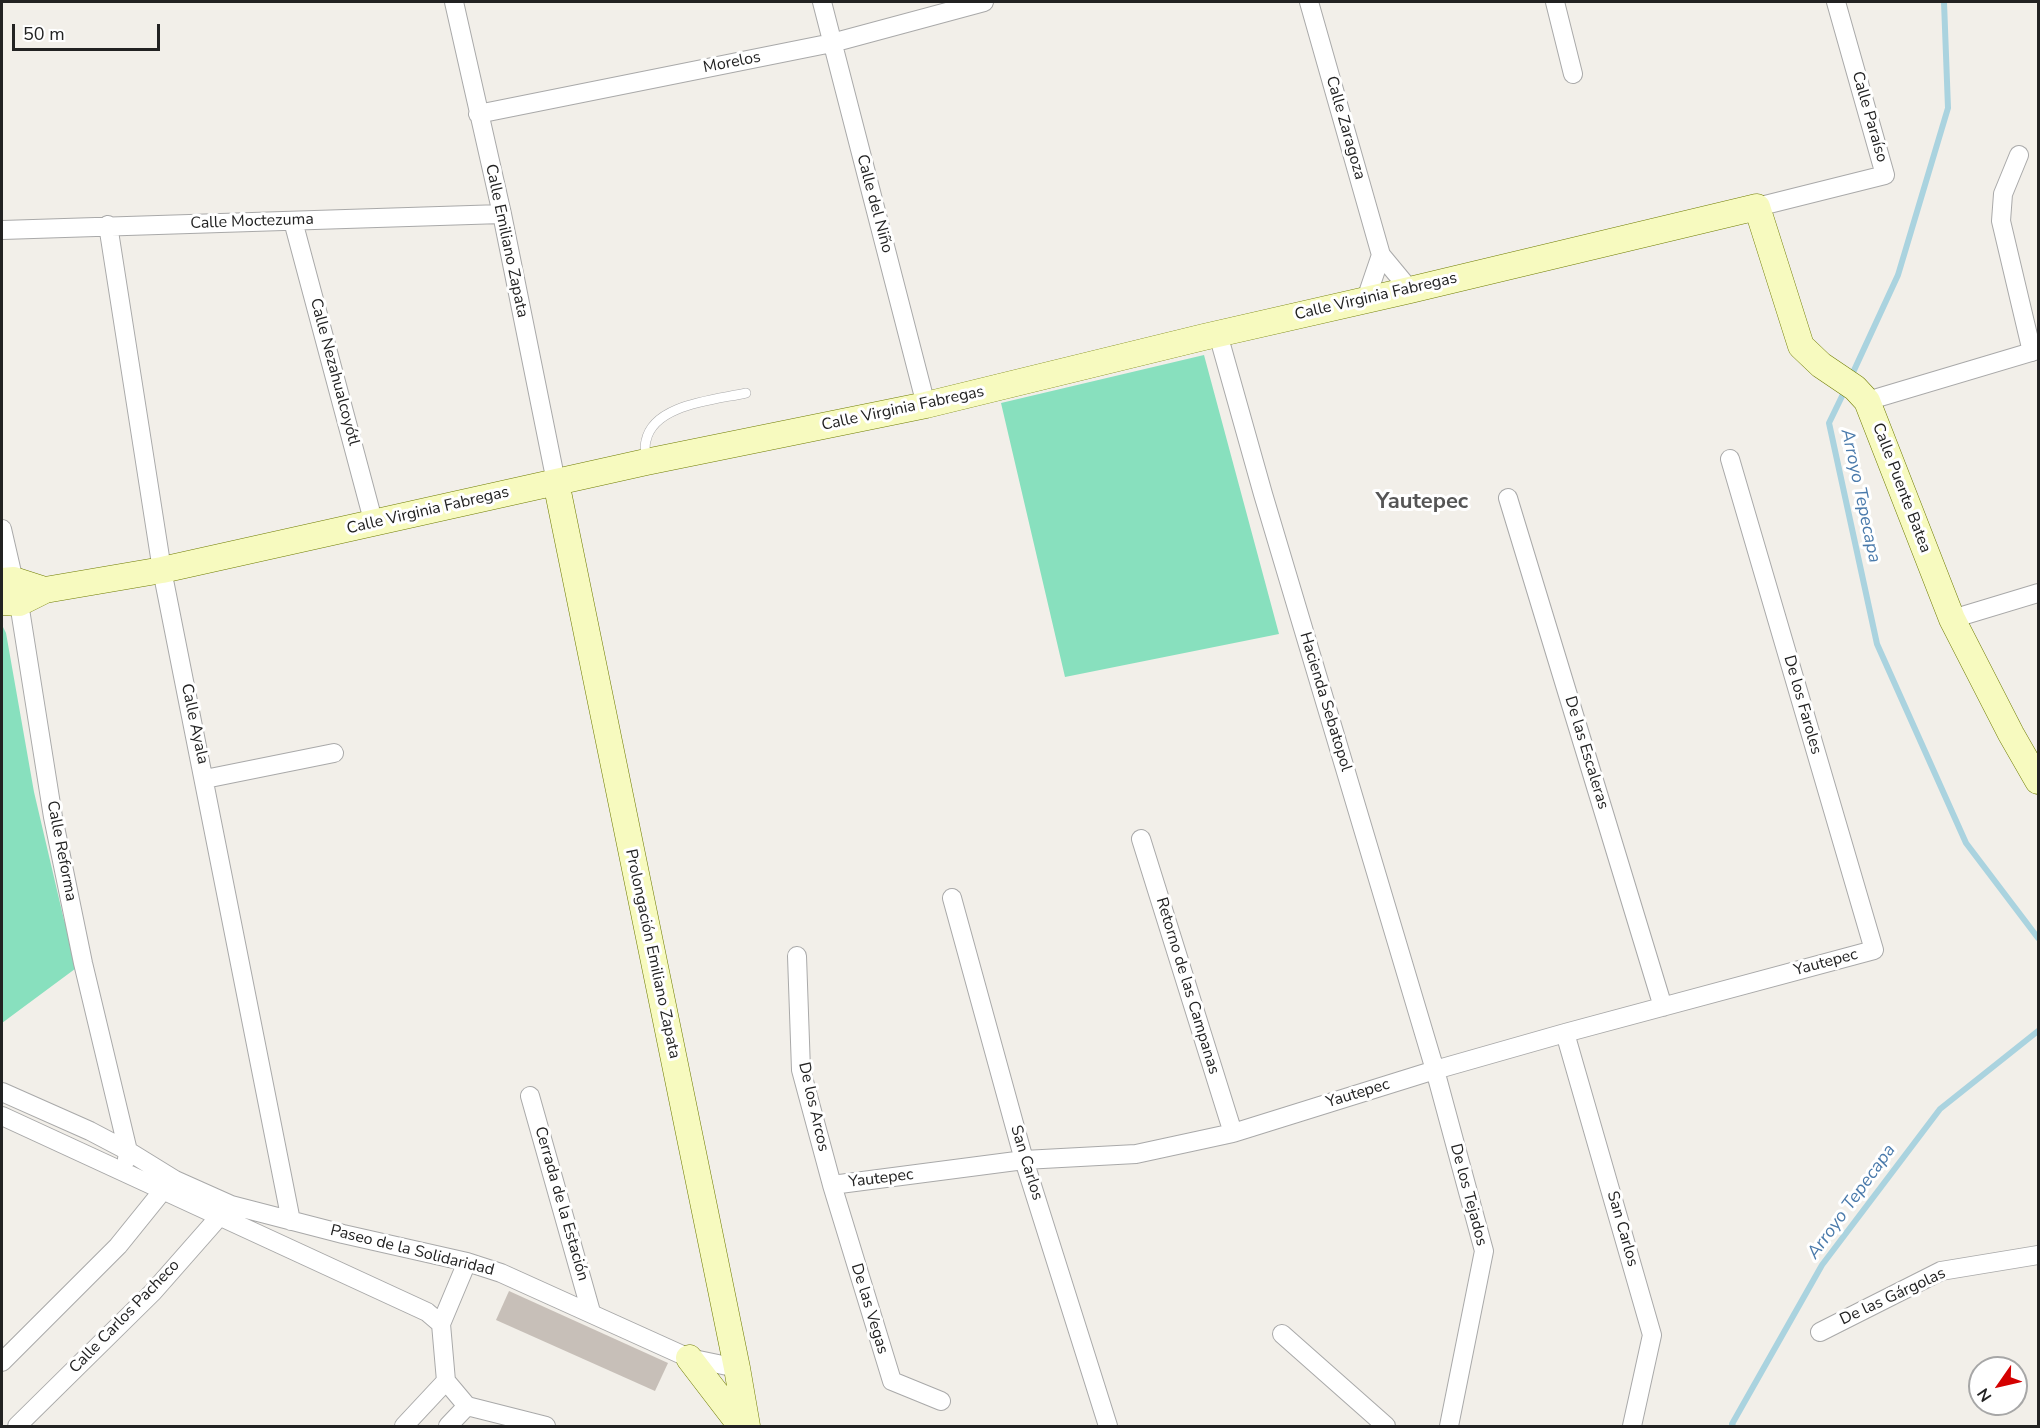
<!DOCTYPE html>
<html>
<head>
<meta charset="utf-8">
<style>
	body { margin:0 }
	#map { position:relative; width:2040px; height:1428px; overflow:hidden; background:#f2efe9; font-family:"Nunito Sans",sans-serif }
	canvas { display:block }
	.frame { position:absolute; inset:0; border:3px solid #222; pointer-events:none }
	.north { position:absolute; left:1968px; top:1356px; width:60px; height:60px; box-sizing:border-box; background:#fff; border:2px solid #a7a7a7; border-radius:50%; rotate:236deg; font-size:16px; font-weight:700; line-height:24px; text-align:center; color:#222 }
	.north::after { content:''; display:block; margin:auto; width:21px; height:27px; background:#d40000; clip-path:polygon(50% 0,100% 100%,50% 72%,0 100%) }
	.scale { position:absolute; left:12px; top:24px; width:148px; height:27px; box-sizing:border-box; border:3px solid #222; border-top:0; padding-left:8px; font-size:18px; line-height:21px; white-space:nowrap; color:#222; -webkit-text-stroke:4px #fff; paint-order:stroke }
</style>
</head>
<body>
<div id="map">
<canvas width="2040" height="1428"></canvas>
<div class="frame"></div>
<div class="north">N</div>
<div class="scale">50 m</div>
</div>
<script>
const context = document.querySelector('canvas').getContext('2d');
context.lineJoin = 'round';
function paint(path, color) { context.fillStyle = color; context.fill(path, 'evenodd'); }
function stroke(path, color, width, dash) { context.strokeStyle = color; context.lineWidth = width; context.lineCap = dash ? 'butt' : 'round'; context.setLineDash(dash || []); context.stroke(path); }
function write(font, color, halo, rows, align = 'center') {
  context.font = font + ' "Nunito Sans",sans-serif'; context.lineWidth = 6; context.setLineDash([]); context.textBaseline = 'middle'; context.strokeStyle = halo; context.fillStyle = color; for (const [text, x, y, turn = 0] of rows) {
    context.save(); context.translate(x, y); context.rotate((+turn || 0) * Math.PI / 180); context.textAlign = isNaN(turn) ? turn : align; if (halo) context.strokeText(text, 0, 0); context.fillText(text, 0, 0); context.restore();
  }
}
const pitch = new Path2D(`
	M1204 355 1279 634 1065 677 1001 403Z
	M2 625 6 633 34 792 64 920 83 963 2 1023Z`);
const stream = new Path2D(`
	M1850 379 1898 275 1948 108 1944 2
	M1846 388 1829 423 1877 644 1966 843 2038 938
	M1733 1426 1732 1424 1822 1265 1940 1109 2038 1031`);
const building = new Path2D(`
	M509 1291 668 1363 655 1391 496 1320Z`);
const lane = new Path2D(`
	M646 460C646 454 644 447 646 441 653 404 715 400 746 393`);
const street = new Path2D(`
	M454 2 502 214 556 482
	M822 2 926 405
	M1309 2 1381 255 1366 299
	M1555 2 1573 74
	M478 114 832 43 984 2
	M2019 155 2003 194 2001 221 2032 352
	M1757 207 1885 175 1836 2
	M293 221 374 524
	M108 225 162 570 291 1221
	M2 230 502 214
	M1381 255 1410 290
	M1218 334 1263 494 1435 1070 1484 1251 1449 1426
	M1867 401 2038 350
	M1508 498 1663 1007
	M2 529 19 603 53 817 83 963 128 1151 127 1159
	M1952 619 2038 593
	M205 779 334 753
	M1141 839 1233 1133
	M952 898 1024 1160 1108 1426
	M797 956 801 1070 832 1185 892 1381 941 1401
	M1565 1033 1652 1335 1632 1426
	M2 1092 90 1131 128 1151 175 1180 231 1205 343 1234 467 1262 501 1273 689 1358 737 1368
	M530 1096 591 1312
	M2 1116 427 1312 441 1324 446 1381 467 1406 546 1426
	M832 1185 1024 1160 1136 1154 1233 1133 1435 1070 1565 1033 1874 950 1730 459
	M441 1324 467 1262
	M1820 1332 1941 1271 2038 1255
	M1282 1334 1386 1426
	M2 1362 118 1246 164 1189 171 1183
	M17 1426 153 1292 226 1209
	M404 1426 446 1381
	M448 1426 467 1406`);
const secondary = new Path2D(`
	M556 482 737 1368 747 1426
	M2 581 14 580 45 590
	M2 602 19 603 45 590 162 570 646 462 926 405 1204 337 1410 290 1757 207 1801 346 1821 365 1855 388 1867 401 1952 619 2011 734 2038 781
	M689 1358 741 1426`);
const streetNames = [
	["Morelos",732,63,-11],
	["Calle Paraíso",1869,117,74],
	["Calle Zaragoza",1345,128,74],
	["Calle del Niño",874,204,75],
	["Calle Moctezuma",252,222,-2],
	["Calle Emiliano Zapata",506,241,78],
	["Calle Virginia Fabregas",1376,297,-13],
	["Calle Nezahualcoyótl",334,372,75],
	["Calle Virginia Fabregas",903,409,-12],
	["Calle Puente Batea",1901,488,69],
	["Calle Virginia Fabregas",428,511,-13],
	["Hacienda Sebatopol",1325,702,73],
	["De los Faroles",1802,705,74],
	["Calle Ayala",194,724,78],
	["De las Escaleras",1586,753,73],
	["Calle Reforma",61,851,79],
	["Prolongación Emiliano Zapata",652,954,78],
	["Yautepec",1826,963,-15],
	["Retorno de las Campanas",1187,986,73],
	["Yautepec",1358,1094,-17],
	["De los Arcos",813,1107,77],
	["San Carlos",1026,1163,73],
	["Yautepec",881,1179,-7],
	["De los Tejados",1468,1195,75],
	["Cerrada de la Estación",561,1204,74],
	["San Carlos",1622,1229,74],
	["Paseo de la Solidaridad",412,1251,14],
	["De las Gárgolas",1893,1297,-25],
	["De las Vegas",869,1309,73],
	["Calle Carlos Pacheco",125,1317,-46]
];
const waterNames = [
	["Arroyo Tepecapa",1860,496,78],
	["Arroyo Tepecapa",1852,1202,-54]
];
const districtNames = [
	["Yautepec",1422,503]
];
paint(pitch, '#88e0be');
stroke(stream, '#aad3df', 6);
paint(building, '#c7bfb8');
stroke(lane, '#a9a9a9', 10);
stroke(street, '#a9a9a9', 20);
stroke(secondary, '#707d05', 27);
stroke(lane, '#fff', 9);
stroke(street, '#fff', 18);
stroke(secondary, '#f7fabf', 26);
write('16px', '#222', '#fff', streetNames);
write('italic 18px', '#4a7aab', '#fff', waterNames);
write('bold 22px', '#555', '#fff', districtNames);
</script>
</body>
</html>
